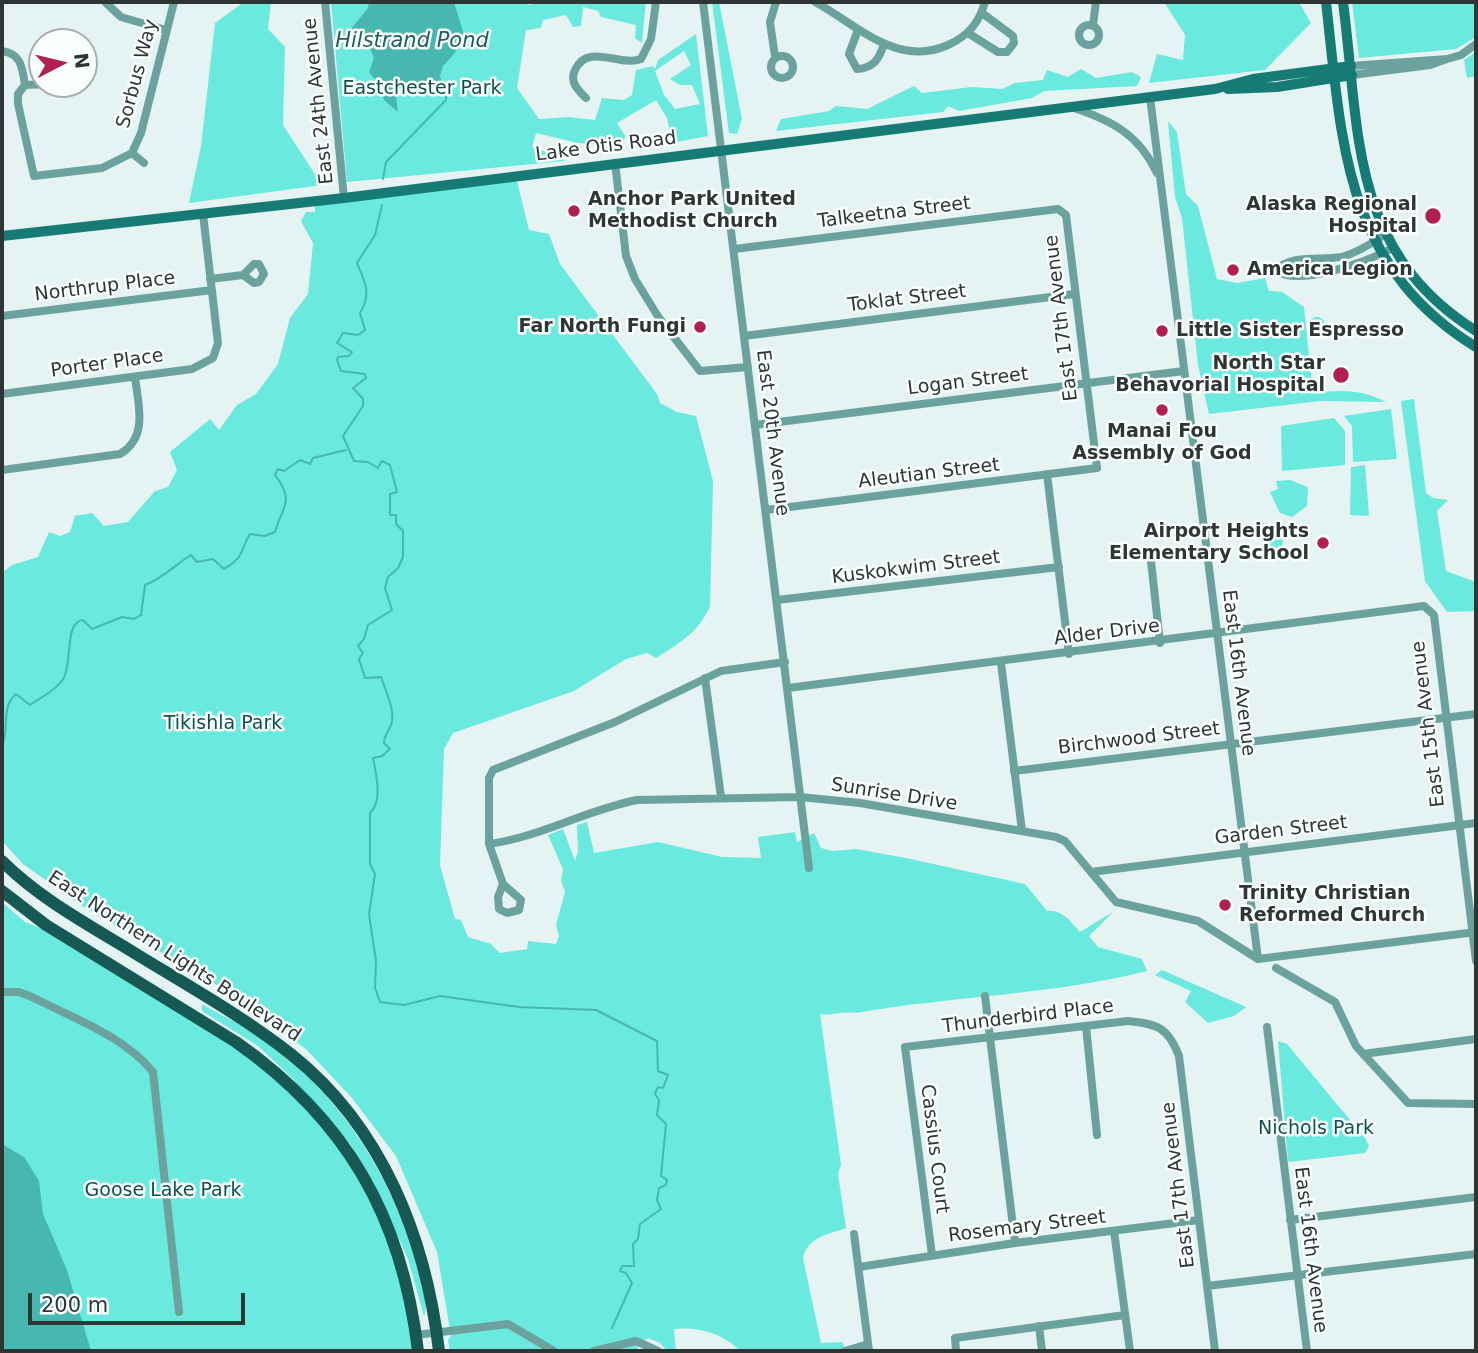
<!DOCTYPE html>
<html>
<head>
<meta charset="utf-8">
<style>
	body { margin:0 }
	#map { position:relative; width:1478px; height:1353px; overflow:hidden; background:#e5f3f2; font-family:"DejaVu Sans",sans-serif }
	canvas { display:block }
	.frame { position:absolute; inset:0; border:4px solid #2f3534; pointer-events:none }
	.north { position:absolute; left:28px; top:28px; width:70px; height:70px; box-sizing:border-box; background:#f9fefe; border:2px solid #a8aead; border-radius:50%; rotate:83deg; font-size:19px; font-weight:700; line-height:28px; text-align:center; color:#2f3534 }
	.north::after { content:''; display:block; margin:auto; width:24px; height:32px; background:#b1204f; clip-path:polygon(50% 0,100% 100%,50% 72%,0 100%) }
	.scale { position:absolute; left:28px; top:1293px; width:217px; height:32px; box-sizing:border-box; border:4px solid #2f3534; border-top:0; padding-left:9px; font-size:21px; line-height:24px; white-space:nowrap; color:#2f3534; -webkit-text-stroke:5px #f9fefe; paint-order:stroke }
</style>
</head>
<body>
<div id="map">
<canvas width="1478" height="1353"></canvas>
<div class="frame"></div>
<div class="north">N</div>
<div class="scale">200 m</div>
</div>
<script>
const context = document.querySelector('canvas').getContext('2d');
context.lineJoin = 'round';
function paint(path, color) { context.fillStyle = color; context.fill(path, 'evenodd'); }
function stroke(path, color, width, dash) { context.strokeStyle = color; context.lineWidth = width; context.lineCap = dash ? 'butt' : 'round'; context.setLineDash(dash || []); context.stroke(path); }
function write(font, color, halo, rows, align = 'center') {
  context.font = font + ' "DejaVu Sans",sans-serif'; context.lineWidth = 5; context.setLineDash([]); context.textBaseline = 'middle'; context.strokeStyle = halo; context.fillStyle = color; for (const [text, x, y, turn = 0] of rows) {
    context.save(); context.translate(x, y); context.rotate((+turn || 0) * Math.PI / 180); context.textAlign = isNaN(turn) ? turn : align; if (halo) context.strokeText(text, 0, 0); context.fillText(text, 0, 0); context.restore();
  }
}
const green = new Path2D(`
	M244 2H271L268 29 285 47 283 125 322 185 189 203 201 146 215 23Z
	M331 2H519L530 5 536 2H646L642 43 635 38 636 25 601 17 598 11 583 7 581 26 573 27 566 15 543 20 541 28 526 30 517 88 539 119 569 117 595 120 602 98 624 100 632 95 636 70 653 66 655 69 658 60 696 34 708 136 672 143 667 118 656 100 617 123 626 137 618 145 578 143 536 133 532 147 549 153H564V161L347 182ZM684 51 691 65 670 79 680 85H692L700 104 675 109 664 95 655 71Z
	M712 2H719L742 119 737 134 729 133Z
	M1164 2H1299L1311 23 1265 70 1149 83 1157 54 1183 60 1185 35Z
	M1352 2H1476V37L1456 49 1359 58Z
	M1476 52V76L1467 78 1464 60Z
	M1081 69 1096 78 1132 72 1141 77 1137 86 1044 91 1032 98 959 111 948 106 943 112 776 131 781 119 829 111 836 106 867 109 914 86 922 93 972 87 1002 89 1015 83 1043 80 1047 70 1068 77Z
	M1168 121 1177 132 1186 194 1198 206 1217 279 1237 283 1265 278 1269 291 1282 292 1304 307 1313 393C1341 390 1360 389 1386 402L1320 401 1209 414 1198 365 1182 218 1175 197Z
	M516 177 529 230 549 234 560 264 657 394 660 403 677 412 696 416 713 481 710 606C699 632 680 643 656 658L647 653 626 659 574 691 453 733 444 749 440 865 455 919 461 920 468 937 491 944 500 953 527 949 528 941 556 944 559 936 556 925 565 892 561 881 563 869 548 835 563 829 575 861 578 852 577 825 587 822 594 853 658 842 722 857 761 858 758 837 795 832 797 842 814 833 821 848 833 851 856 849 906 858 1025 884 1047 911C1062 909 1071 922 1080 932L1113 912 1089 936 1098 947 1142 959 1147 971C1053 995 952 996 856 1013 842 1011 829 1016 820 1014L841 1165 838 1174 846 1228C828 1235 808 1236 803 1258L821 1343 842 1342 845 1348 838 1351H740C725 1334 697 1326 674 1329L676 1351H667L660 1343 648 1338 640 1344 636 1351H450L448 1340 451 1336 437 1252 396 1156 352 1098 307 1050 232 994 197 973 184 970 162 953 85 908 23 864 2 841V573L12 565 38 557 49 532 60 536 70 532 75 516 92 513 104 526 128 522 155 491 168 487 177 470 170 452 210 419 219 430 237 405 256 394 278 364 290 318 308 294 313 243 301 221 306 212H315V205Z
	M1309 325a8 8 0 1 1 16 0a8 8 0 1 1-16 0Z
	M1414 399 1426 493 1433 498 1448 500 1437 511 1446 571 1476 582V611L1447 612 1425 581 1401 401Z
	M1391 409 1397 459 1353 462 1352 426 1344 416Z
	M1334 418 1345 431V465L1282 471 1281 426Z
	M1365 465 1369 516 1350 515 1351 467Z
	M1290 480 1308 487 1307 506 1292 517 1280 513 1270 492 1278 489 1276 481Z
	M1262 523 1273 525 1276 531 1283 534 1282 550 1271 547 1262 539 1266 537Z
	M2 902 25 922 57 935 269 1069 347 1154 395 1253 414 1351H2Z
	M1162 970 1246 1007 1234 1016 1208 1023 1185 1002 1191 991 1155 975Z
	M202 1004C216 1013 230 1019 245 1026 255 1031 266 1041 275 1048 343 1100 388 1173 414 1254 419 1269 431 1301 424 1316L408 1259 372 1180 350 1144 294 1080 258 1046 202 1011Z
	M1278 1041 1287 1044 1365 1138 1369 1146 1365 1153 1288 1162Z`);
const water = new Path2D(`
	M369 2H454L464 35 454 54 443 66 439 80 425 92 400 90 396 97 398 112 384 100 380 86 369 72 374 58C370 47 365 39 354 36L351 29 368 8Z
	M2 1144 24 1157 39 1181 43 1214 67 1270 91 1351H2Z`);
const stream = new Path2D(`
	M383 179 386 162 446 100V88L439 78
	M382 205 375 235 357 263C365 282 372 294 360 313L365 330 358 335 343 333 337 343 352 352 349 356 338 357 337 360 341 371 365 374 366 378 353 388 363 399V406L343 436 354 461 368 462 378 468 382 461 390 465 397 492 390 494V515H396V524L403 531V557L398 568 388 577 385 588 392 610 368 625 364 639 358 646 363 653 359 659 365 678 381 677C386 691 394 708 392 722 390 731 384 734 384 743L390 749 382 756 373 758C376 774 383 801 370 813V864L375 874 369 914 376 961 375 988 380 1002 404 1005 440 996 519 1007 596 1010 657 1041 658 1071 668 1075 663 1088 658 1087 655 1094 659 1100 657 1115 666 1124 661 1176 667 1180 666 1185 659 1188 657 1200 661 1209 640 1224 638 1239 633 1244 634 1266H622L620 1271 626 1273 632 1283 612 1328
	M2 746C10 729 0 708 16 694L30 705C40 698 53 692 61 682 74 667 63 622 83 620L92 629 122 617 134 619 141 615 145 585C162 579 175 565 191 555L197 562 213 559 224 569C247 555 239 551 250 534L265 536 275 532C281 508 296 502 275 475L278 469 284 471 300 460 310 464 313 458 346 450`);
const street = new Path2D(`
	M105 2 121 17 166 30
	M325 2 344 198
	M703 2 809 868
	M815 2C856 24 897 68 948 45 968 36 979 23 985 2
	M1079 35a10 10 0 1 1 20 0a10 10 0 1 1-20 0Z
	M1093 25 1096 2
	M858 30 849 54 857 69C874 68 879 59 884 44
	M968 33 998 52H1007L1014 43 1013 36 982 13
	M2 51C22 54 22 68 25 85L18 94V104L34 176 102 168 132 153
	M771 67a11 11 0 1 1 22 0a11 11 0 1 1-22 0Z
	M775 57 770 22 776 2
	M1447 59 1461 55 1476 44
	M1351 66 1447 59 1430 65 1352 75
	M25 85 48 84
	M1150 97 1258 959
	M586 98C578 90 569 82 575 70 588 42 619 67 641 59L651 39 656 2
	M1074 108C1113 121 1139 135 1157 173
	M144 163 132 153 141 133 174 2
	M615 163 626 256 635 279 659 318 700 371 748 367
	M1380 238C1369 245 1357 252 1345 256 1325 262 1288 253 1276 271 1300 287 1368 261 1393 248
	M734 249 1058 209 1066 215 1097 468 766 510
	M210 279 243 275 254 283 259 282 264 274 259 264H254L243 275
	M2 316 212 290
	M744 336 1074 294
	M2 394 192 369 213 358 218 343 203 214
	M755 425 1184 371
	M2 470 120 454C149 437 138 404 135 377
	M1047 474 1069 654
	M1150 552 1160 643
	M777 600 1059 567
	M1001 663 1022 831
	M705 678 721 797
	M788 688 1424 606 1434 615 1476 961
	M1014 771 1476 714
	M489 844C540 837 586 810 637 800L800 797 860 803 1056 837 1065 841 1116 902 1198 921 1258 959
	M1091 872 1476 823
	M503 884 521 900 519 910 507 913 499 909 498 897 503 884 489 844V778L493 770 615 722 721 671 785 662
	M1258 959 1476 932
	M1276 968 1335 1002 1356 1046 1408 1103 1476 1104
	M2 992H19L32 997C73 1018 124 1036 153 1072L179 1312
	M985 996 1015 1243
	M1086 1026 1097 1135
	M1267 1027 1307 1351
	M1363 1054 1476 1039
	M1290 1220 1476 1197
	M1114 1231 1130 1351
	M854 1234 869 1351
	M932 1255 905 1047 1128 1021C1157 1024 1168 1027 1179 1056L1215 1351
	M859 1267 1015 1243 1199 1220
	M1207 1286 1476 1254
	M1039 1326 1042 1351
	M416 1335 508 1324 554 1351
	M594 1351 636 1341 658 1351
	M845 1351 868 1344
	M956 1351 955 1338 1125 1315`);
const secondary = new Path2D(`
	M1326 2C1342 141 1343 265 1476 347
	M1343 2C1360 132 1349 251 1476 331
	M1228 89 1277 87 1352 75
	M2 236 344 198 1215 89 1253 79 1351 66`);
const primary = new Path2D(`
	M2 861C42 901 93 927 141 957 192 988 245 1018 292 1055 383 1128 426 1239 439 1351
	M2 891 46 925 236 1042C347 1120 402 1217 418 1351`);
const markers = [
	[574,211,7,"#b1204f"],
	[1433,216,9,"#b1204f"],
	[1233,270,7,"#b1204f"],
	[700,327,7,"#b1204f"],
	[1162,331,7,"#b1204f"],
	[1341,375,9,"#b1204f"],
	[1162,410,7,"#b1204f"],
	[1323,543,7,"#b1204f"],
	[1225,905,7,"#b1204f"]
];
const streetNames = [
	["Sorbus Way",138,74,-75],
	["East 24th Avenue",319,101,-96],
	["Lake Otis Road",606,147,-7],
	["Talkeetna Street",894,213,-7],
	["Northrup Place",105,287,-7],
	["Toklat Street",907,299,-7],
	["East 17th Avenue",1062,318,-97],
	["Porter Place",107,364,-8],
	["Logan Street",968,382,-7],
	["East 20th Avenue",772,433,83],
	["Aleutian Street",929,474,-7],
	["Kuskokwim Street",916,568,-7],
	["Alder Drive",1107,633,-7],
	["East 16th Avenue",1238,673,83],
	["East 15th Avenue",1429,724,-97],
	["Birchwood Street",1139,739,-7],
	["Sunrise Drive",894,795,9],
	["Garden Street",1281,831,-7],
	["East Northern Lights Boulevard",174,957,33],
	["Thunderbird Place",1028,1017,-7],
	["Cassius Court",934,1149,83],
	["East 17th Avenue",1179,1185,-97],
	["Rosemary Street",1027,1227,-7],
	["East 16th Avenue",1310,1250,83]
];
const parkNames = [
	["Eastchester Park",422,89],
	["Tikishla Park",223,724],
	["Nichols Park",1316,1129],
	["Goose Lake Park",163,1191]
];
const poiNames = [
	["Anchor Park United",588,200],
	["Methodist Church",588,222],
	["Alaska Regional",1417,205,"right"],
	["Hospital",1417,227,"right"],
	["America Legion",1247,270],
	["Far North Fungi",686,327,"right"],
	["Little Sister Espresso",1176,331],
	["North Star",1325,364,"right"],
	["Behavorial Hospital",1325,386,"right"],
	["Manai Fou",1162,432,"center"],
	["Assembly of God",1162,454,"center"],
	["Airport Heights",1309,532,"right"],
	["Elementary School",1309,554,"right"],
	["Trinity Christian",1239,894],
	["Reformed Church",1239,916]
];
const waterNames = [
	["Hilstrand Pond",412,42]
];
paint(green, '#6ae9df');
paint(water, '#47b8b0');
stroke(stream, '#47b8b0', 2);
stroke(street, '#6ca29d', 8);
stroke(secondary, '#167b75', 10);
stroke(primary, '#165954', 12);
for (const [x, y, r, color] of markers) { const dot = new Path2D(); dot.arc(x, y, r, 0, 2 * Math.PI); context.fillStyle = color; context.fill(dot); stroke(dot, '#f9fefe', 2.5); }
write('19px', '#2f3534', '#f9fefe', streetNames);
write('19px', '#0e504c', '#f9fefe', parkNames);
write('bold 19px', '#2f3534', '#f9fefe', poiNames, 'left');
write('italic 21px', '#215f5b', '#f9fefe', waterNames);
</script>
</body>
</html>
